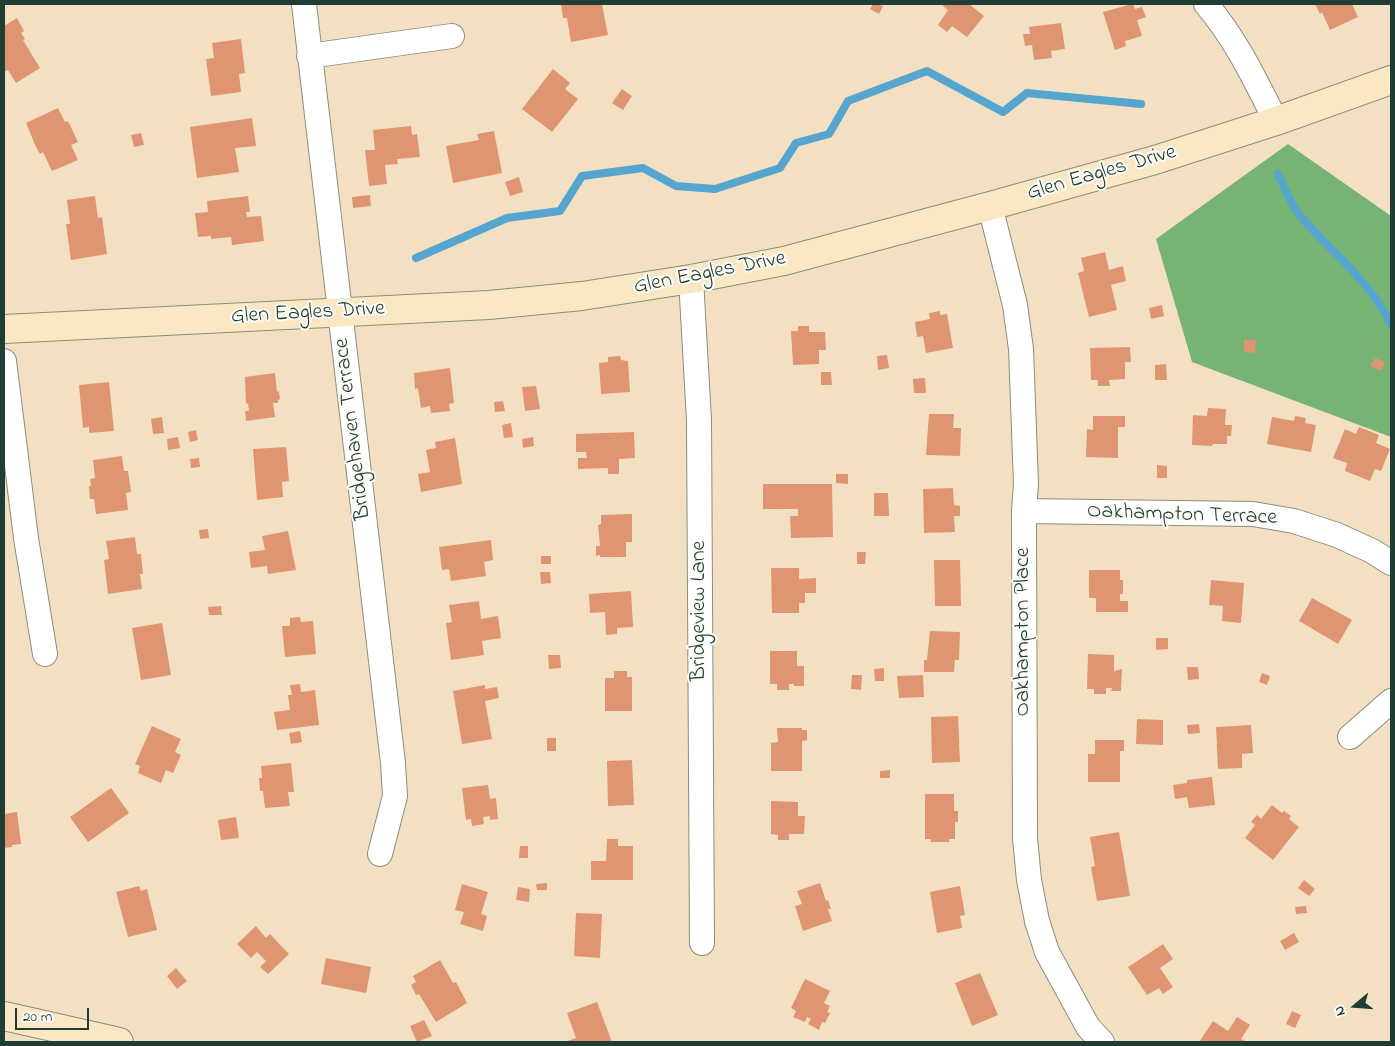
<!DOCTYPE html>
<html>
<head>
<meta charset="utf-8">
<style>
	body { margin:0 }
	#map { position:relative; width:1395px; height:1046px; overflow:hidden; background:#f3e0c3; font-family:"Indie Flower",sans-serif }
	canvas { display:block }
	.frame { position:absolute; inset:0; border:5px solid #1f3d34; pointer-events:none }
	.north { position:absolute; left:1330px; top:981px; width:50px; height:50px; -webkit-text-stroke:4px #fdfcf7; paint-order:stroke; rotate:252deg; font-size:14px; font-weight:700; line-height:20px; text-align:center; color:#1f3d34 }
	.north::after { content:''; display:block; margin:auto; width:18px; height:22px; background:#1f3d34; clip-path:polygon(50% 0,100% 100%,50% 72%,0 100%) }
	.scale { position:absolute; left:15px; top:1008px; width:74px; height:22px; box-sizing:border-box; border:2px solid #1f3d34; border-top:0; padding-left:6px; font-size:15px; line-height:18px; white-space:nowrap; color:#1f3d34; -webkit-text-stroke:4px #fdfcf7; paint-order:stroke }
</style>
</head>
<body>
<div id="map">
<canvas width="1395" height="1046"></canvas>
<div class="frame"></div>
<div class="north">N</div>
<div class="scale">20 m</div>
</div>
<script>
const context = document.querySelector('canvas').getContext('2d');
context.lineJoin = 'round';
function paint(path, color) { context.fillStyle = color; context.fill(path, 'evenodd'); }
function stroke(path, color, width, dash) { context.strokeStyle = color; context.lineWidth = width; context.lineCap = dash ? 'butt' : 'round'; context.setLineDash(dash || []); context.stroke(path); }
function write(font, color, halo, rows, align = 'center') {
  context.font = font + ' "Indie Flower",sans-serif'; context.lineWidth = 4; context.setLineDash([]); context.textBaseline = 'middle'; context.strokeStyle = halo; context.fillStyle = color; for (const [text, x, y, turn = 0] of rows) {
    context.save(); context.translate(x, y); context.rotate((+turn || 0) * Math.PI / 180); context.textAlign = isNaN(turn) ? turn : align; if (halo) context.strokeText(text, 0, 0); context.fillText(text, 0, 0); context.restore();
  }
}
const forest = new Path2D(`
	M1288 144 1391 216V437L1192 362 1156 239Z`);
const stream = new Path2D(`
	M1278 174C1285 188 1291 206 1302 218 1330 250 1374 286 1391 325
	M416 258 507 218 560 211 582 176 643 168 676 186 715 189 780 168 796 143 829 134 848 101 927 71 1003 112 1027 93 1141 104`);
const building = new Path2D(`
	M561 4H602L608 35 571 42 567 18H563Z
	M873 4 883 6 879 14 870 9Z
	M944 4H969L984 16 967 37 952 26 947 32 938 25 948 10 943 6Z
	M1132 4H1133L1135 9 1142 7 1146 17 1137 20 1142 36 1125 41 1126 46 1115 50 1103 12Z
	M1315 4H1352L1358 17 1330 30 1322 12 1320 14Z
	M17 18 24 31 21 33 25 39 23 40 40 68 16 83 8 70 4 72V26Z
	M1061 23 1065 49 1051 51 1052 58 1034 60 1032 45 1025 46 1023 34H1030L1029 27Z
	M241 39 245 73 239 74 241 92 211 96 206 59 214 58 212 43Z
	M553 69 570 83 565 89 578 99 552 132 522 109Z
	M622 89 632 96 623 110 612 103Z
	M58 108 65 122 68 121 78 142 71 145 78 160 52 171 43 152 40 154 36 147 26 123Z
	M252 118 256 146 235 148 239 172 197 178 190 127Z
	M411 126 412 135 417 134 420 157 397 159 398 164 385 165 387 184 369 186 365 150H375L373 130Z
	M494 131 502 173 453 183 446 146 479 140 477 134Z
	M141 133 144 145 134 147 131 135Z
	M519 177 523 192 510 196 505 182Z
	M370 195 371 206 353 208 352 197Z
	M95 196 98 218 102 217 107 254 71 260 66 224H70L67 200Z
	M248 196 250 212H246L247 217 261 216 264 241 232 245 231 237 211 239V236L198 237 195 213 208 212 207 201Z
	M1105 252 1109 270 1123 266 1126 281 1111 285 1117 310 1089 317 1078 273 1084 271 1081 258Z
	M1162 305 1164 316 1151 319 1149 308Z
	M940 311V315L947 314 953 348 926 353 923 336 917 337 915 322 930 319 929 313Z
	M798 326H809V332H825L826 350H819V364L793 365 791 331H798Z
	M1244 340H1256L1255 353 1244 352Z
	M1130 347 1131 362H1125V379L1109 380 1110 386H1098V380H1091L1090 348Z
	M887 355 889 368 878 370 877 356Z
	M620 356 621 360 628 361 630 392 601 394 599 363 608 362V357Z
	M1375 358 1385 362 1381 371 1370 366Z
	M1166 364 1167 380H1155V365Z
	M450 368 454 403 449 404 450 411 431 413 430 406 421 408 418 388 415 389 414 373Z
	M821 372H831L832 385H821Z
	M275 373 277 392 279 391 280 399 278 400V403H273L275 417 246 421 245 411H249L248 403 246 404 245 377Z
	M925 378 926 393H914L913 379Z
	M109 382 114 431 89 433V427L83 428 79 385Z
	M536 386 540 409 525 411 522 387Z
	M503 401 505 411 495 412 494 402Z
	M1208 408 1226 409 1225 425H1232L1231 436H1227V444H1213L1212 446 1192 445 1193 415 1207 416Z
	M929 414H954L953 428H961L960 456 926 455Z
	M1093 416H1125V427H1118V458L1086 457 1087 429 1093 430Z
	M1295 416 1306 418 1305 423 1316 425 1311 452 1267 444 1272 417 1294 421Z
	M162 417 164 433 153 434 151 419Z
	M511 423 513 437 504 438 502 425Z
	M1359 427 1379 435 1376 443 1390 449 1381 471 1375 469 1370 481 1345 471 1347 463 1333 458 1345 429 1356 434Z
	M196 430 198 440 190 442 188 432Z
	M634 432 635 458 619 459V474H608V468L578 469V458H587L586 452H576V434Z
	M178 437 180 448 168 450 167 439Z
	M533 437 534 446 523 448 522 439Z
	M455 438 462 484 421 492 418 474 430 472 426 450 436 448 435 442Z
	M286 447 289 481 282 482 283 497 257 500 253 449Z
	M122 456 124 471H128L131 492 126 493 128 510 96 514 94 499H90L89 486H91L90 479 95 478 93 460Z
	M199 458 200 467 191 468 190 459Z
	M1157 465 1167 466V478H1157Z
	M836 474H848V484L836 483Z
	M763 484H832L833 537 791 538 790 516H798V509H763Z
	M953 488 954 505 960 506V516H954L955 532 924 533 923 489Z
	M874 493H888L889 516H874Z
	M632 514V542H626V557H600V555L596 556V546H600L598 525 601 524V515Z
	M208 529 209 538 200 539 199 530Z
	M288 531 296 570 268 574 267 566 251 568 249 552 265 550 262 536Z
	M135 537 137 554H141L143 574H140L142 589 108 594 104 560 109 559 106 541Z
	M491 540 493 560 484 562 486 576 451 581 449 569 442 570 439 547Z
	M857 552H866L865 564H857Z
	M541 556H551V564H541Z
	M934 560H960L961 606H935Z
	M771 568H799V579L816 578V593H805V603H799V613H772Z
	M1089 570H1120V580H1123V594H1120V601H1128V612H1096V598H1089Z
	M540 572H550L551 583 541 584Z
	M1211 580 1244 583 1241 623 1222 621 1223 606 1209 605Z
	M631 591 633 627 617 628V634L606 635 605 612 590 613 589 594Z
	M1312 598 1352 620 1338 644 1299 621Z
	M479 601 481 619 498 616 501 638 482 641 484 655 451 660 446 623 452 622 449 605Z
	M221 606 222 615H209L208 607Z
	M300 617 301 622 313 621 316 654 285 657 282 626H290V618Z
	M162 623 171 675 141 680 132 628Z
	M930 631 960 632 959 660H955L954 672H924V660H927Z
	M1156 638H1168V649L1156 650Z
	M770 651H797V666H804V686H794V684H789V690H777V684H770Z
	M1088 654 1114 655V671L1122 669 1121 691H1111L1112 688H1106V694H1094V689H1087Z
	M548 655H560L561 668 549 669Z
	M1187 667H1198L1199 679 1188 680Z
	M884 668V681H875L874 669Z
	M614 671H627V677H632V711H605V678H614Z
	M1262 673 1270 676 1267 685 1259 682Z
	M852 675H862L861 690 851 689Z
	M923 675 924 697 899 698 897 676Z
	M300 684 301 692 315 690 319 725 277 730 274 712 290 710 288 695H292L290 685Z
	M485 685V689L497 687 499 698 485 701 492 739 462 744 453 691Z
	M958 716 960 762 932 763 931 717Z
	M1137 719 1163 720V745L1136 744Z
	M1199 724 1200 733 1188 734 1187 725Z
	M1251 725 1253 753 1242 754V768L1218 769 1216 727Z
	M152 726 181 739 175 752 181 755 173 773 166 770 161 783 138 773 140 766 135 764Z
	M777 728H802V730H807V740L802 741V771H771V743L778 742Z
	M300 731 302 742 291 744 289 733Z
	M547 738H556V751H547Z
	M1095 740H1124V751H1120V782H1088V754H1095Z
	M632 760 634 805 608 806 607 761Z
	M291 763 294 792H288L290 806 265 808 263 791H260L259 778H262L261 766Z
	M890 770V778H880V771Z
	M1212 777 1215 805 1189 808 1187 797 1175 799 1173 785 1187 783V780Z
	M488 785 490 799 496 798 498 819 490 820V816L483 817 484 824 472 826 471 819 466 820 462 788Z
	M111 788 129 813 88 842 70 817Z
	M925 794H954V811H958V822H955V839H949V842H931V839H925Z
	M771 801 798 802V816H805L804 834H789V840H778V835L771 834Z
	M1272 805 1282 813 1284 811 1291 816 1289 819 1299 827 1273 860 1245 838 1255 825 1251 822 1257 815 1261 819Z
	M17 812 21 844 12 845V847L4 848V814Z
	M236 817 239 838 221 840 218 820Z
	M1119 832 1130 896 1097 901 1091 867 1095 866 1090 837Z
	M607 839H618V846H633V880H591V861H606Z
	M520 846H528V858H519Z
	M1304 880 1315 889 1309 896 1298 888Z
	M547 883V890H537L536 884Z
	M820 883 826 901 828 900 831 909H828L832 921 803 931 795 906 802 904 797 891Z
	M462 884 488 892 481 914 487 916 483 931 460 924 464 912 455 910Z
	M139 886 141 891 147 889 157 930 128 937 116 892Z
	M960 886 965 915 960 916 962 928 937 933 930 892Z
	M518 887 530 889 529 902 516 900Z
	M1306 906 1307 913 1296 914 1295 907Z
	M576 913 602 914 600 958 574 956Z
	M256 926 266 938 270 934 289 954 268 974 260 967 266 961 257 952 251 958 237 944Z
	M1294 933 1299 942 1285 950 1280 941Z
	M1163 944 1173 959 1160 968 1173 987 1163 994 1159 988 1147 995 1128 967Z
	M326 958 371 967 366 993 321 984Z
	M440 960 453 983 456 982 467 1003 436 1022 419 994 416 995 411 985 416 982 413 976Z
	M176 968 187 981 177 989 167 976Z
	M980 973 998 1015 972 1026 955 983Z
	M805 979 830 991 824 1003 830 1006 827 1012 830 1013 825 1023 822 1022 819 1030 808 1024 811 1019 807 1017 805 1022 793 1017 796 1011 791 1008Z
	M597 1002 612 1042H565L576 1038 567 1013Z
	M1292 1011 1301 1015 1295 1028 1286 1024Z
	M1237 1017 1250 1025 1241 1039 1247 1042 1200 1041 1213 1021 1228 1031Z
	M424 1020 432 1036 417 1042 410 1026Z`);
const street = new Path2D(`
	M304 4 393 763 395 796 380 854
	M1206 4C1237 41 1254 78 1276 121
	M309 56 452 36
	M990 206 1015 305 1021 349 1026 484 1024 511 1025 838 1029 880 1037 921 1047 952 1088 1027 1102 1042
	M691 279 699 420 702 943
	M4 361 26 538 45 654
	M1024 511 1253 514 1294 521 1337 535 1372 551 1391 563
	M1350 737 1391 701`);
const secondary = new Path2D(`
	M4 329 489 305 582 296 691 279 784 261 990 206 1155 160 1276 121 1391 80
	M4 1016 119 1042`);
const streetNames = [
	["Glen Eagles Drive",1102,174,-16],
	["Glen Eagles Drive",710,274,-11],
	["Glen Eagles Drive",308,314,-3],
	["Bridgehaven Terrace",354,429,-97],
	["Oakhampton Terrace",1182,516,2],
	["Bridgeview Lane",700,611,-90],
	["Oakhampton Place",1024,632,-90]
];
paint(forest, '#77b373');
stroke(stream, '#55a5cf', 8);
paint(building, '#df9572');
stroke(street, '#898e7c', 26);
stroke(secondary, '#898e7c', 30);
stroke(street, '#fff', 24);
stroke(secondary, '#fae7c3', 28);
write('22px', '#1f3d34', '#fdfcf7', streetNames);
</script>
</body>
</html>
